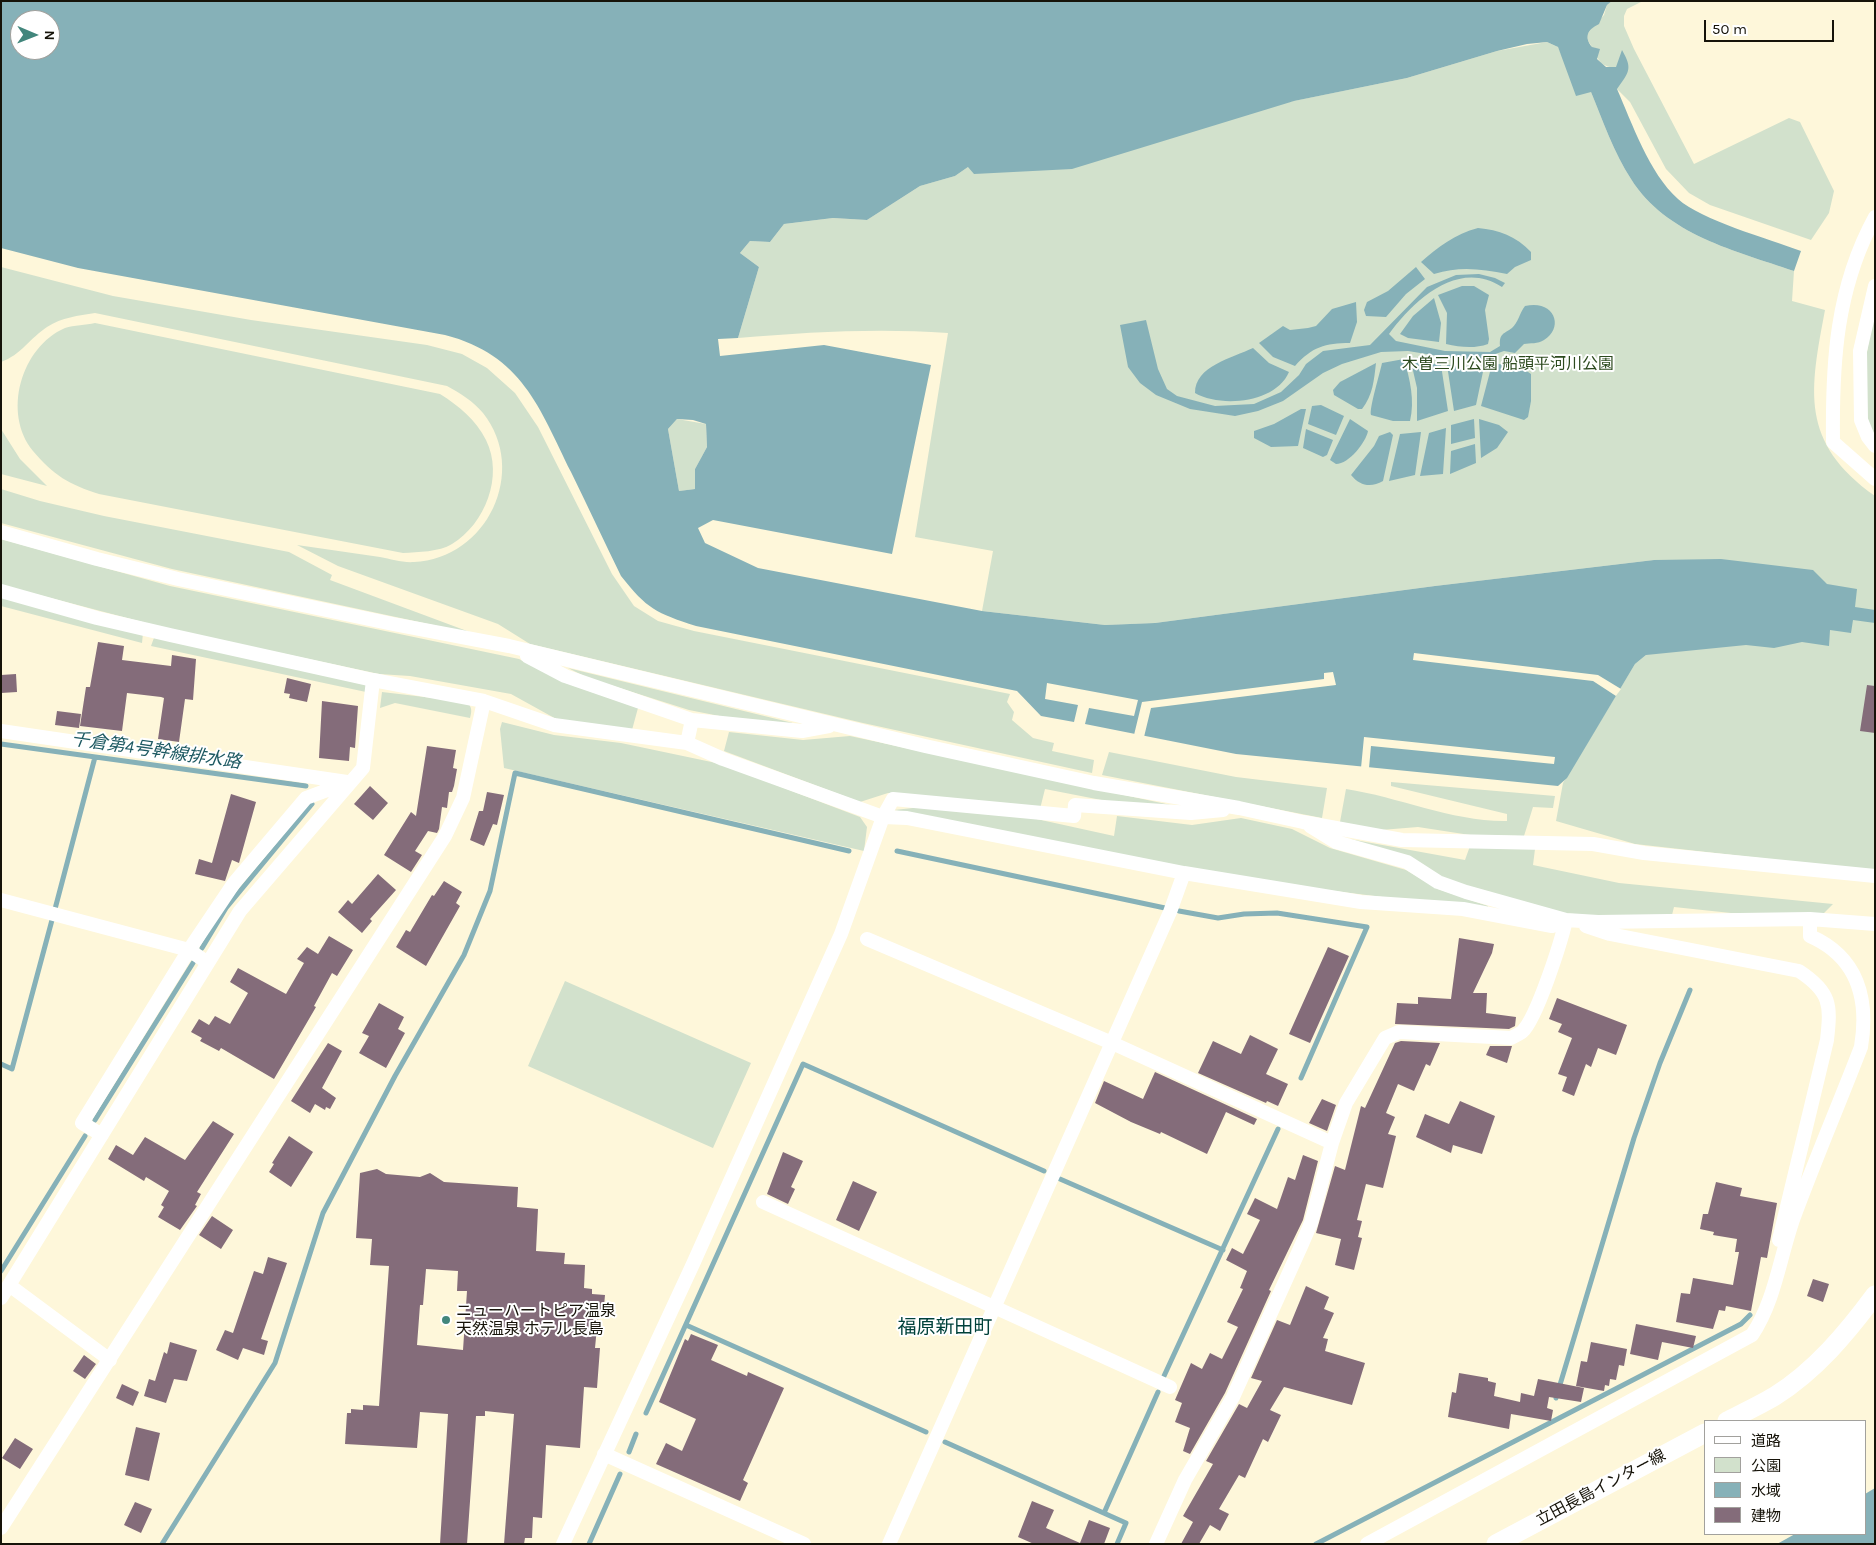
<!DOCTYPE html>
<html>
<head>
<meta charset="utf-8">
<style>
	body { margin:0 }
	#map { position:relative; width:1876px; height:1545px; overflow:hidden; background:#fef7da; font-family:Karla,"Noto Sans JP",sans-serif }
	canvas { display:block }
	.frame { position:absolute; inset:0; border:2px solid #161309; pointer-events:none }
	.legend { position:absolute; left:1704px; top:1420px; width:162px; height:115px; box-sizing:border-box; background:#fff; border:1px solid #a2a19d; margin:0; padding:6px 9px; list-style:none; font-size:15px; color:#161309 }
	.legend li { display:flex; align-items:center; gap:10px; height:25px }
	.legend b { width:25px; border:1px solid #a2a19d }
	.north { position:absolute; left:10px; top:10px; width:50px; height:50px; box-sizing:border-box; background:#fff; border:1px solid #a2a19d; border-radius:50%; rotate:91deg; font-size:14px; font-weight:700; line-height:20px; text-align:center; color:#161309 }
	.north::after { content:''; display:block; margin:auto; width:18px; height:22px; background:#42867c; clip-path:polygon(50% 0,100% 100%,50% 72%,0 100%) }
	.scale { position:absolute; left:1704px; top:20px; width:130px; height:22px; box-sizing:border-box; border:2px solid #161309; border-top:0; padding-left:6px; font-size:15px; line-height:18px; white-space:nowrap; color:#161309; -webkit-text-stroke:4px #fff; paint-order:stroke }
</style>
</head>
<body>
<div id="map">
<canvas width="1876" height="1545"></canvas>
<div class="frame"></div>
<ul class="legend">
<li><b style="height:6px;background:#fff"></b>道路</li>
<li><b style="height:14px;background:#d2e1cc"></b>公園</li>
<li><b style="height:14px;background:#86b1b8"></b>水域</li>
<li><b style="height:14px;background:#846c7a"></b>建物</li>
</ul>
<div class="north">N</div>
<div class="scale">50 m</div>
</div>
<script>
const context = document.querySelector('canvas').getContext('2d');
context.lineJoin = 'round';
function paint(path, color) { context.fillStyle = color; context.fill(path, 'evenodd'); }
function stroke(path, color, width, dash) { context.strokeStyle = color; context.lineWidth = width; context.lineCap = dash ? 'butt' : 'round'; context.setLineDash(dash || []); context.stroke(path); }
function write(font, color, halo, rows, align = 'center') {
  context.font = font + ' Karla,"Noto Sans JP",sans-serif'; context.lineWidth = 4; context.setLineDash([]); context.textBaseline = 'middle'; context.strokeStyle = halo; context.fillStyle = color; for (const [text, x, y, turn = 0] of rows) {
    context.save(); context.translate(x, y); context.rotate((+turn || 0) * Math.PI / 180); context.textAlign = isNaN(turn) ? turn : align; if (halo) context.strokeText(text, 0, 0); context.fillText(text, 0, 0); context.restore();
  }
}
const green = new Path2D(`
	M1612 1H1643L1627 9 1624 16V26L1634 49 1694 164 1789 118 1800 122 1834 191 1829 213 1811 240 1710 205 1689 193 1666 169 1630 102 1617 89 1616 68C1602 67 1598 61 1593 49 1590 43 1587 41 1587 34L1604 15 1607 5Z
	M1547 42 1558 47 1568 70 1586 92H1591C1603 121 1614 153 1631 179 1666 235 1736 251 1794 271L1792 301 1825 310C1810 390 1799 442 1875 496V871L1635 844 1556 821 1563 783 1635 664 1646 655 1654 560 1435 586 1155 623 1105 625 982 611 993 551 915 537 948 333C877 328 809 332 738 338L759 267 740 253 750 241 770 242 784 224 833 218 867 220 920 186 955 176 968 167 1407 78 1497 51Z
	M1 267 113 296 251 320 427 345 462 354 487 368 515 393 538 427 612 574 634 606 658 621 694 631 1010 694 1007 702 1014 712 1012 720 1033 738 1054 743 1052 751 1094 760 1092 773 863 723 530 644 498 624 338 566 297 545C325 549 352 553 380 557 391 559 403 563 414 562 487 559 529 471 483 413 473 401 460 393 447 386L95 313C78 316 62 317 47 327 30 338 21 355 1 362Z
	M1875 303V436L1865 415 1867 352Z
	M95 323 440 394C459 406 476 420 486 440 504 476 485 524 452 544 439 552 418 552 403 553L99 494C70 485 53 475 33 451 2 413 21 347 65 328 74 325 86 325 95 323Z
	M677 419 706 424 707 447 695 469V489L679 491 668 429Z
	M1 429 20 459 47 486 1 474Z
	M1 489 40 501 104 516 289 552 332 575 330 580 475 634 172 569 1 523Z
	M1 539 170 586 519 659 563 682 638 708 632 730 558 720 511 694 410 676 379 674 173 630 1 585Z
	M1 595 143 633 142 643 1 606Z
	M155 635 363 681 367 687 366 692 151 646Z
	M568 668 793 723 750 722 689 710 588 678Z
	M382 692 467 702C472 707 472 711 470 718L395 703 380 708Z
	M502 722 554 735 621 743 721 764 860 817 867 827 864 851 504 768 500 729Z
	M729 732 803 740 850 736 1180 807 1127 805 1045 789 1040 809 888 793 860 802 724 751Z
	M1109 752 1236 777 1327 788 1322 818 1102 775Z
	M1391 782 1555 796 1553 808 1533 807 1524 836 1470 835 1418 827 1381 830 1340 822 1346 789C1399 797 1453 822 1507 821V814L1391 786Z
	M922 807 1032 818 1114 836 1117 816 1192 825 1241 818 1292 829 1330 848 1406 870 1438 889 1488 906 1487 910 1286 885 1183 867 894 810Z
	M1344 838 1465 860 1470 846 1535 849 1533 865 1619 883 1833 904 1824 913H1731L1674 907 1672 915 1600 916 1561 913 1461 888Z
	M565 981 751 1063 713 1148 528 1066Z`);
const water = new Path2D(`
	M1 1H1612L1607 5 1599 24C1587 30 1584 37 1592 47L1600 49 1597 59 1606 67H1616L1622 50C1633 69 1629 72 1617 89 1632 123 1649 173 1678 199 1701 220 1769 239 1801 251L1794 271C1736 251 1666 235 1631 179 1614 153 1603 121 1591 92L1576 96 1558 47 1547 42 1527 44 1497 51 1407 78 1294 101 1072 169 974 174 968 167 955 176 920 186 867 220 833 218 784 224 770 242 750 241 740 253 759 267 738 338 718 339 720 356 824 345 931 365 892 554 713 520 698 528 705 543 758 568 982 611 1105 625 1155 623 1435 586 1654 560 1721 559 1813 570 1827 584 1857 589 1855 607 1875 610V623L1853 620 1851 633 1830 630 1829 646 1802 642 1774 648 1746 645 1646 655 1635 664 1567 778 1558 786 1236 754 1085 724 1089 708 1134 716 1138 700 1047 683 1045 699 1078 705 1074 722 1041 716 1017 691 696 626C656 613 647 609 621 576 604 541 588 507 571 472 539 407 522 355 445 335L78 268 1 248ZM20 20H50V50H20ZM677 419 693 420 706 424 707 447 695 469V489L679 491 668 429Z
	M1478 228C1499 230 1516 236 1531 252V260L1515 267 1507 274C1481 269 1460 266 1434 274L1421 262C1438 247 1455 234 1478 228Z
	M1416 267 1425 279 1406 294 1386 317 1366 316 1364 310 1367 302 1388 291Z
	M1479 274 1495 278 1505 283 1502 287C1458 258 1413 301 1389 334L1396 341 1445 351 1490 352 1500 346C1499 333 1504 334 1512 328 1518 323 1520 312 1525 306 1554 299 1565 327 1544 340 1538 344 1530 343 1524 344L1515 353 1504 351 1481 359 1463 360 1408 351 1381 352 1342 364 1323 373 1283 401 1258 411 1235 416 1190 409 1156 395 1140 383 1128 367 1120 325 1146 320 1158 369 1167 389 1177 396 1215 406 1254 404 1281 392 1299 375 1306 364 1323 351 1370 345 1427 287 1456 275Z
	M1462 286H1474L1489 295 1485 310 1489 339 1488 344C1474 349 1460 347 1446 344L1447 313 1438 295Z
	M1434 298 1441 323 1439 342 1408 338 1400 334 1413 316Z
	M1356 302 1357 322 1350 343C1325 343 1312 347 1295 366L1273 357 1259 343 1283 326 1290 330 1308 328 1316 326 1332 309Z
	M1253 348 1269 363 1289 372C1276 403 1221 408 1195 393 1195 366 1232 358 1253 348Z
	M1404 359C1410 380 1415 400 1410 421H1393L1371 415C1369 409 1380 373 1382 363Z
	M1415 360 1441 365 1448 411 1417 421V388L1411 362Z
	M1376 363C1374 380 1373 395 1362 409H1358L1334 395 1333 390 1340 382Z
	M1497 364 1518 365 1531 374V401L1528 417 1524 420 1481 406 1491 368Z
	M1447 365 1484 367 1476 405 1454 411Z
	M1321 405 1344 416 1336 435 1308 424 1312 406Z
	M1301 409H1306L1298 446 1271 447 1254 438V431L1274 424Z
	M1350 419 1368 431C1366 442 1349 464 1336 464L1330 460Z
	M1474 419 1475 438 1451 444V425Z
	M1479 419 1499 425 1508 432 1497 448 1481 458Z
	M1446 428 1443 474 1420 476 1429 433Z
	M1306 429 1333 440 1327 455 1323 457 1303 448Z
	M1390 432 1393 435 1383 481C1371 488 1360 486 1351 475L1374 446 1379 436Z
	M1421 432 1415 475 1389 481 1400 434Z
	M1475 444 1476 463 1450 474 1451 451Z
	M1875 1488V1544H1777L1795 1534H1865V1494Z`);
const pier = new Path2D(`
	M1414 653 1598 675 1621 689 1616 696 1593 681 1413 660Z
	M1333 672 1336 685 1151 708 1144 737 1134 735 1142 702 1324 679V673Z
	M1364 737 1555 757 1554 764 1371 746 1369 768H1361Z`);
const stream = new Path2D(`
	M1 744 306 786
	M897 851 1165 908
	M55 909 95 757
	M1179 911 1218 918 1244 914 1277 913 1367 927 1301 1078
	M202 948 226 908 312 804
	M1 1064 12 1069 52 920
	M95 1120 193 963
	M1060 1179 1223 1250
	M1 1271 85 1136
	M686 1325 926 1432
	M1164 1376 1278 1129
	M1556 1398 1634 1138 1660 1063 1690 990
	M646 1413 803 1064 1044 1171
	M945 1442 1126 1523 1117 1544
	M629 1452 636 1434
	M1104 1513 1158 1392
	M162 1544 275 1363 323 1213 395 1076 464 955 490 891 515 773 849 851
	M589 1544 620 1474
	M1316 1544 1741 1324 1750 1315`);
const building = new Path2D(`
	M98 642 124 646 122 660 171 666 172 655 196 659 193 700 185 699 179 742 158 739 164 698 161 697 127 693 122 731 80 726 86 687H90Z
	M16 674 17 692 1 693V675Z
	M287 678 311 684 307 702 289 698 290 694 284 693Z
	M1867 685 1875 686V733L1860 731Z
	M322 701 358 706 355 748 350 747 349 761 319 758Z
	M57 711 81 714 79 728 55 725Z
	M427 746 456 750 453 768 457 769 454 786 452 792H449L447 808 442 807 439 829 437 833 428 831 415 851 422 855 411 872 384 855 411 812 416 816Z
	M370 786 388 803 373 820 354 804Z
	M487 792 504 795 497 825 493 824 484 846 470 840 479 811H483Z
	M231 794 256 802 239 863 232 860 225 881 195 874 199 859 212 863Z
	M378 874 396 890 370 919 372 921 362 933 338 912 348 900 352 904Z
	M444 881 462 892 456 903 460 906 426 966 396 947 406 930 410 932 432 895 434 896Z
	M329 936 353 950 337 976 332 973 314 1006 316 1007 274 1079 221 1048 219 1051 200 1041 202 1038 191 1032 199 1019 209 1025 215 1016 230 1024 248 993 230 982 238 968 286 994 304 963 297 959 307 947 318 954Z
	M1459 938 1494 944 1492 953 1473 993H1487L1486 1013 1516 1017 1515 1026 1509 1029 1395 1024 1397 1003 1418 1004V997L1451 999Z
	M1328 947 1349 956 1310 1043 1289 1034Z
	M1557 998 1627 1025 1616 1055 1598 1048 1591 1067 1586 1064 1574 1096 1562 1091 1567 1077 1558 1074 1572 1038 1558 1032 1562 1024 1549 1019Z
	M379 1003 404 1017 398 1029 405 1033 386 1068 359 1053 369 1036 362 1033Z
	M1250 1035 1278 1049 1266 1074 1288 1084 1278 1106 1267 1101 1266 1103 1198 1073 1213 1041 1241 1054Z
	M1401 1041 1440 1043 1430 1066 1426 1064 1414 1091 1398 1084 1386 1113 1395 1117 1388 1134 1396 1136 1383 1188 1366 1184 1357 1220 1362 1221 1358 1237 1362 1238 1354 1270 1335 1265 1341 1239 1316 1233 1335 1166 1345 1170 1361 1106 1365 1108 1395 1043Z
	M328 1043 342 1051 322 1088 336 1098 330 1109 326 1107 325 1110 315 1104 310 1113 291 1101Z
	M1490 1046H1512L1507 1063 1486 1055Z
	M1155 1072 1257 1119 1254 1125 1226 1112 1207 1154 1161 1132 1160 1134 1131 1122 1095 1103 1104 1081 1143 1099Z
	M1322 1099 1336 1105 1327 1131 1309 1123Z
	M1460 1101 1495 1116 1482 1154 1453 1145 1451 1153 1416 1137 1425 1114 1449 1124Z
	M213 1121 234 1134 197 1192 201 1194 195 1205 197 1206 180 1230 158 1217 164 1207 161 1205 169 1191 146 1177 144 1181 108 1159 116 1145 133 1155 145 1137 185 1160Z
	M289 1136 313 1152 291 1187 269 1172 274 1164 272 1163Z
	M783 1152 803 1161 791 1187 795 1189 788 1204 767 1194Z
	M1303 1155 1318 1161 1303 1220 1269 1290 1271 1291 1225 1393 1190 1454 1183 1451 1190 1428 1175 1422 1182 1403 1175 1400 1191 1363 1202 1369 1210 1353 1222 1359 1238 1327 1227 1322 1243 1289 1240 1288 1247 1271 1226 1260 1232 1248 1243 1254 1260 1220 1247 1214 1255 1198 1277 1209 1288 1177 1295 1180Z
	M377 1169 386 1174 420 1177 430 1173 444 1182 518 1187 517 1207 538 1209 536 1251 565 1253 564 1264 585 1265 584 1288 592 1289V1294L605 1295 603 1317H598L595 1348H600L597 1388 584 1387 580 1448 546 1445 542 1518 533 1517 532 1538H525L524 1544H504L514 1414 485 1411V1416H476L467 1544H440L448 1414 420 1412 417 1448 345 1444 347 1413H351V1409L363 1410V1405L379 1406 389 1266 370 1265 372 1239 356 1238 360 1173ZM426 1269 458 1271 457 1291H467L463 1350 417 1345 420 1305H423Z
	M853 1181 877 1192 859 1231 836 1220Z
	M1716 1182 1742 1188 1740 1196 1777 1203 1767 1258 1761 1257 1751 1311 1726 1306 1725 1311 1719 1310 1713 1329 1676 1322 1681 1293 1690 1294 1693 1278 1733 1285 1739 1252H1735L1737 1239 1713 1235 1714 1232 1700 1229 1703 1214H1708Z
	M212 1216 233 1230 221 1249 199 1235Z
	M268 1257 287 1263 261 1339 268 1341 264 1355 243 1348 238 1360 216 1350 225 1330 233 1333 254 1271 263 1274Z
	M1813 1279 1829 1284 1823 1302 1807 1296Z
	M1306 1286 1329 1297 1324 1309 1334 1313 1323 1338 1328 1339 1325 1351 1365 1363 1352 1405 1284 1387 1270 1410 1281 1415 1268 1442 1263 1439 1245 1478 1239 1475 1219 1509 1229 1514 1220 1531 1210 1525 1199 1544H1181L1193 1522 1183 1516 1213 1464 1206 1461 1239 1404 1247 1408 1262 1381 1251 1378 1277 1320 1290 1325Z
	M1636 1324 1696 1336 1693 1348 1662 1342 1658 1360 1630 1354Z
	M691 1334 718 1345 711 1360 747 1376 748 1372 784 1388 743 1480 748 1483 740 1501 656 1464 666 1443 682 1451 696 1419 659 1402 685 1339 688 1341Z
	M170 1342 197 1350 187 1381 174 1379 166 1403 144 1396 149 1379 155 1381 164 1352 167 1354Z
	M1591 1342 1627 1349 1624 1366 1619 1365 1616 1380 1610 1379 1609 1386 1605 1385 1604 1391 1576 1386 1581 1361 1587 1362Z
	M84 1355 96 1364 85 1379 73 1371Z
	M1459 1373 1488 1378V1381L1496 1383 1494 1396 1520 1402 1521 1393 1534 1396 1538 1379 1584 1388 1581 1402 1549 1397 1547 1408 1553 1410 1551 1421 1511 1414 1509 1429 1448 1417 1452 1392 1456 1393Z
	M122 1384 139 1392 133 1406 116 1398Z
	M136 1427 160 1433 149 1481 125 1475Z
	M15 1438 33 1449 20 1469 2 1458Z
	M1032 1501 1054 1510 1046 1528 1080 1543 1089 1520 1110 1528 1104 1544H1034L1018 1537Z
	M135 1502 152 1509 141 1533 124 1525Z`);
const minor = new Path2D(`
	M1875 217C1836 288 1832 363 1833 442L1875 479
	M1875 286 1860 351 1861 420 1868 437 1875 446
	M1 532 97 559 178 579 393 624 509 646 925 746 1094 783 1239 808 1303 822 1402 840 1593 844 1644 853 1875 876
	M1 591 97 618 170 635 373 680 484 701 554 725 687 743
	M527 656 565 676 692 720
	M1 731 347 782
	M1223 810 1191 813 1075 805 1074 816 893 799 883 817 907 818 1184 873 1361 902 1463 909 1552 926 1566 920 1598 922 1810 919 1875 924
	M1 900 189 950 208 963
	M1586 926 1610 934 1799 971C1831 992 1831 1005 1827 1040L1779 1240
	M867 939 1112 1043 1332 1143
	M102 1135 82 1123 189 950 234 883 306 798 349 782
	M763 1202 1170 1387
	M9 1285 110 1360
	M1 1298 240 911 363 768 373 680
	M604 1454 804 1544
	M1 1528 445 836 463 798 484 701
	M563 1544 693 1264 841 934 883 817 723 759 687 743 692 720 802 731 829 726
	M889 1544 1170 912 1184 873
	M1156 1544 1185 1480 1233 1397 1302 1244 1311 1223 1332 1143 1346 1103 1385 1038 1399 1032 1511 1038C1515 1036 1519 1034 1522 1032 1537 1018 1561 942 1566 920L1466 892 1438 882 1407 862 1336 842 1310 826
	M1367 1544 1752 1335C1775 1301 1780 1256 1794 1217 1815 1160 1839 1104 1861 1047 1869 999 1858 957 1810 936V919`);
const secondary = new Path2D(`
	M1727 1421C1743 1413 1760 1405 1775 1396 1815 1371 1847 1333 1875 1295
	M1496 1544 1705 1433`);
const markers = [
	[446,1320,5,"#42867c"]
];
const parkNames = [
	["木曽三川公園 船頭平河川公園",1508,364]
];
const poiNames = [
	["ニューハートピア温泉",456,1311],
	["天然温泉 ホテル長島",456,1329]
];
const streetNames = [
	["立田長島インター線",1601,1488,-28]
];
const waterNames = [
	["千倉第4号幹線排水路",156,751,8]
];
const quarterNames = [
	["福原新田町",945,1328]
];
paint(green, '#d2e1cc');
paint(water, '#86b1b8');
paint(pier, '#fef7da');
stroke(stream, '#86b1b8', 5);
paint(building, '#846c7a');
stroke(minor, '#fff', 14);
stroke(secondary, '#fff', 19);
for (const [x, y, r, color] of markers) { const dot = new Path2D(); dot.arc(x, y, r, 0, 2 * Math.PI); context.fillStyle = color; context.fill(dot); stroke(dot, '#fff', 2); }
write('16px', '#2c4a1e', '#fff', parkNames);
write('16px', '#161309', '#fff', poiNames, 'left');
write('16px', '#161309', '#fff', streetNames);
write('italic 18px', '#1d5962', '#fff', waterNames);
write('19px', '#01413a', '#fff', quarterNames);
</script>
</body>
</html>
